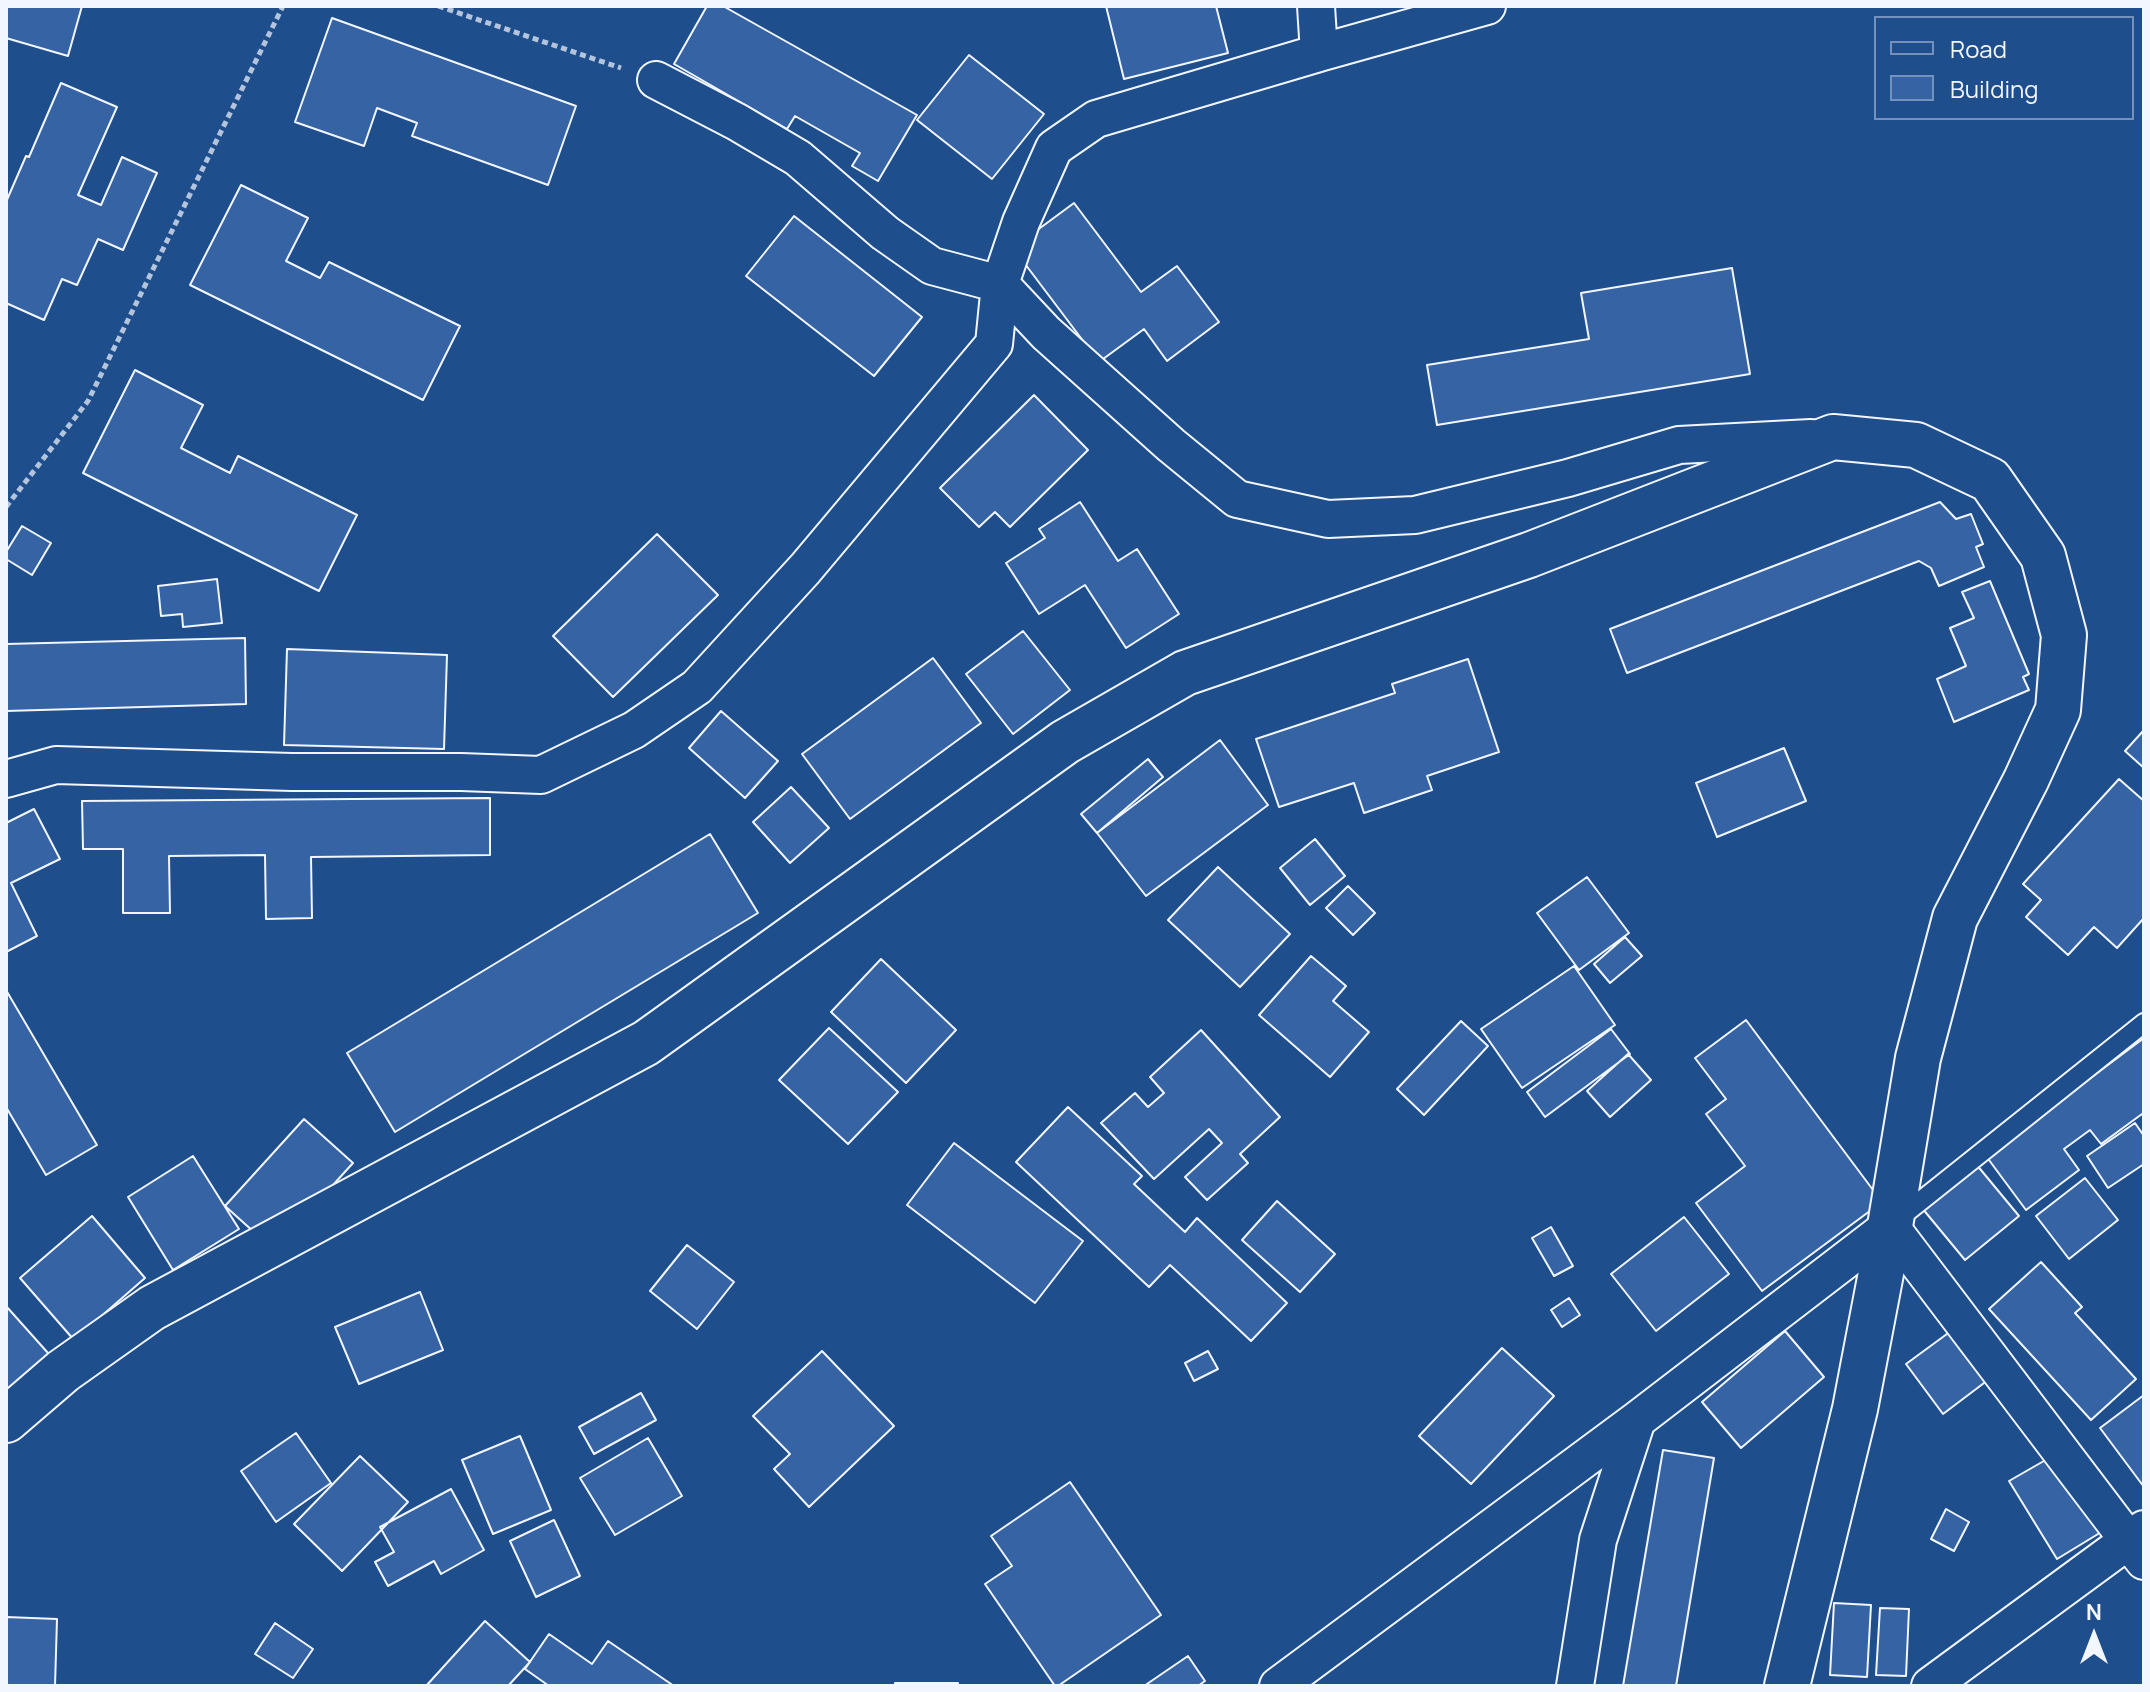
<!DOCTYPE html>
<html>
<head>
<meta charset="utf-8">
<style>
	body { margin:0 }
	#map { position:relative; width:2150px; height:1692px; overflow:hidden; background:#1f4e8c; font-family:Manrope,sans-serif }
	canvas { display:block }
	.frame { position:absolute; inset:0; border:8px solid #f2f6ff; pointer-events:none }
	.legend { position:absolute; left:1874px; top:16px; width:260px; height:104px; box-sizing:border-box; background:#1f4e8c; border:2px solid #7391ba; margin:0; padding:10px 14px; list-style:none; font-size:24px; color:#f2f6ff }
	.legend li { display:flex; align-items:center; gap:16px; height:40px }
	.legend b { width:40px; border:2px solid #7391ba }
	.north { position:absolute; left:2054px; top:1596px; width:80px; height:80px; -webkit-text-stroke:6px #1f4e8c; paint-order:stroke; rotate:0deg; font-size:22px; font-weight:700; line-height:32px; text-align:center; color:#f2f6ff }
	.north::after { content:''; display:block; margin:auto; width:28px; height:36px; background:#f2f6ff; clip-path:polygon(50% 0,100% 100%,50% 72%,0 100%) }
</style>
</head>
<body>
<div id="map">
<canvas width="2150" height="1692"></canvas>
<div class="frame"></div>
<ul class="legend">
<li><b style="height:10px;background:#1f4e8c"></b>Road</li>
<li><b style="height:22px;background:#3563a3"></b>Building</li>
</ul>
<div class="north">N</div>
</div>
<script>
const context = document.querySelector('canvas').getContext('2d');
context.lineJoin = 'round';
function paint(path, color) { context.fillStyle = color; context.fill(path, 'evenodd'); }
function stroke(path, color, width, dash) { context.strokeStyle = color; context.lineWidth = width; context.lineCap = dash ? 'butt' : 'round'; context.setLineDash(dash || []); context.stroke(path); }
const building = new Path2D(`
	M6 6H82L68 56 6 38Z
	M707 6H723L917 115 878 181 852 166 860 153 795 116 787 129 674 64Z
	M1106 6H1216L1228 53 1124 79Z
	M332 18 576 106 548 185 412 136 417 123 377 108 364 146 295 122Z
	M969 55 1044 114 992 179 917 120Z
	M61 83 117 107 78 195 101 205 122 157 157 173 123 250 98 239 77 285 62 279 44 320 6 303V202L26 156 29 157Z
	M241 185 308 218 286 261 320 278 329 262 460 326 423 400 190 285Z
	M1074 203 1141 292 1177 266 1219 322 1167 361 1144 329 1099 362 1013 248Z
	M794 216 922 317 874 376 746 276Z
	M1732 268 1750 374 1437 425 1427 365 1589 339 1581 293Z
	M135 370 203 405 181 448 230 473 238 456 357 515 319 591 83 473Z
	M1034 395 1088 450 1010 527 995 512 979 527 940 488Z
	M1080 502 1118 561 1137 549 1179 614 1126 648 1085 585 1039 614 1006 563 1045 538 1039 529Z
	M1940 502 1956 519 1971 514 1983 544 1976 547 1984 567 1939 586 1931 568 1919 561 1627 673 1610 629Z
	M22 526 51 543 32 575 6 559V552Z
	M657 534 718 595 613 697 553 636Z
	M217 579 222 623 183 627 182 614 161 616 158 586Z
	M1990 581 2029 674 2023 677 2029 690 1954 722 1937 679 1966 666 1950 628 1974 618 1962 592Z
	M1023 631 1070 690 1013 734 966 674Z
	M245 638 246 704 6 711V644Z
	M287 649 447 655 444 749 284 745Z
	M933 658 981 723 850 819 802 754Z
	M1468 659 1499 752 1427 776 1432 790 1364 813 1354 783 1279 807 1256 739 1395 693 1392 684Z
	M721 711 778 761 745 798 689 748Z
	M2144 730V768L2125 751Z
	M1220 740 1268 805 1146 896 1097 833Z
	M1784 748 1806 801 1717 837 1696 783Z
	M1148 759 1163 777 1097 833 1081 814Z
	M2119 779 2144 801V918L2117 948 2094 927 2068 955 2026 917 2041 900 2023 884Z
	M791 787 829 828 790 863 753 822Z
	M490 798V855L311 857 312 918 266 919 265 855 169 856 170 913H123V849H83L82 801Z
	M34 809 60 859 11 883 37 936 6 952V823Z
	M710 834 758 913 395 1132 347 1053Z
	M1315 839 1345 876 1310 905 1280 868Z
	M1218 867 1290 934 1240 987 1168 920Z
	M1587 877 1629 933 1579 970 1537 913Z
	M1348 886 1375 913 1353 935 1326 908Z
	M1625 937 1642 956 1610 983 1594 964Z
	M1311 956 1346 986 1333 1001 1369 1032 1330 1077 1259 1015Z
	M881 959 956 1030 906 1083 831 1012Z
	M1574 966 1615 1025 1522 1088 1481 1029Z
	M6 990 97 1145 46 1175 6 1107Z
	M1746 1020 1882 1202 1762 1291 1696 1203 1745 1166 1706 1114 1726 1099 1695 1058Z
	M1461 1021 1488 1046 1424 1115 1397 1089Z
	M829 1028 898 1092 848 1144 779 1080Z
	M1611 1029 1630 1054 1545 1117 1527 1092Z
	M1201 1030 1280 1117 1240 1154 1248 1163 1207 1200 1185 1177 1222 1143 1209 1129 1154 1179 1101 1123 1135 1093 1148 1107 1164 1093 1150 1077Z
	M2144 1038V1116L2142 1114 2101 1144 2090 1130 2064 1149 2079 1170 2026 1210 1986 1156Z
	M1628 1054 1651 1080 1610 1117 1587 1091Z
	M1068 1107 1142 1176 1134 1184 1185 1232 1197 1218 1287 1303 1251 1341 1170 1265 1149 1287 1016 1162Z
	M304 1119 353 1163 274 1250 225 1206Z
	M2135 1123 2144 1136V1164L2108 1188 2087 1156Z
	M954 1143 1083 1241 1035 1303 907 1205Z
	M193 1156 239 1229 173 1270 128 1197Z
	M1976 1164 2019 1216 1965 1260 1922 1208Z
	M2085 1178 2118 1220 2069 1259 2036 1216Z
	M1277 1201 1335 1254 1300 1292 1242 1240Z
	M92 1216 145 1278 74 1340 20 1278Z
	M1684 1217 1729 1274 1656 1331 1611 1274Z
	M1551 1227 1573 1266 1554 1276 1532 1238Z
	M687 1245 734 1282 697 1329 650 1291Z
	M2041 1262 2082 1307 2075 1313 2136 1379 2091 1420 1989 1309Z
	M420 1292 443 1350 359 1384 335 1327Z
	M1569 1298 1580 1315 1562 1327 1551 1310Z
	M6 1306 56 1362 6 1406Z
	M1785 1331 1824 1377 1741 1448 1702 1402Z
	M1951 1331 1988 1380 1943 1414 1906 1364Z
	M1502 1348 1554 1396 1471 1484 1419 1436Z
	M822 1351 894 1426 809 1507 774 1469 790 1454 753 1416Z
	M1208 1351 1218 1369 1194 1381 1185 1363Z
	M641 1393 656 1420 594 1454 579 1427Z
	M2144 1395V1487L2100 1428Z
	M296 1433 331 1483 276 1522 241 1471Z
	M520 1436 551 1510 493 1534 462 1460Z
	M648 1438 682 1496 615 1535 580 1478Z
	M1663 1450 1714 1458 1676 1686H1623Z
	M2056 1454 2103 1531 2057 1559 2009 1481Z
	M360 1456 408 1502 342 1571 294 1524Z
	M1070 1482 1161 1615 1058 1686H1055L985 1584 1012 1566 991 1536Z
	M451 1489 484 1550 441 1574 434 1561 388 1586 375 1562 394 1552 380 1527Z
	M1946 1509 1969 1522 1954 1551 1931 1539Z
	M554 1520 580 1576 536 1597 510 1541Z
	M1834 1603 1871 1605 1867 1677 1830 1675Z
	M1880 1608 1909 1609 1906 1676 1876 1675Z
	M6 1617 57 1619 55 1686H6Z
	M485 1621 530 1662 508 1686H426Z
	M275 1623 313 1649 293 1678 255 1654Z
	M549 1634 592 1664 608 1641 674 1686H549L525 1669Z
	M1188 1656 1205 1681 1198 1686H1144Z
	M895 1683H958V1686H895Z`);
const path = new Path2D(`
	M438 6 621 68
	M6 507 88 401 283 6`);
const lane = new Path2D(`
	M1898 1219 2144 1023`);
const street = new Path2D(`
	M1316 6 1319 53 1096 119 1054 148 1021 222 1000 284 1046 333 1171 445 1237 499 1328 519 1415 515 1568 478 1679 445 1811 438
	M1319 53 1487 6
	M6 779 56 765 292 772H461L541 775 634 730 697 687 805 569 994 344 1000 284 932 266 885 233 798 158 737 122 656 80
	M1278 1686 1637 1420 1890 1226 2144 1561
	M1575 1686 1598 1540 1637 1420
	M1930 1686 2144 1529`);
const secondary = new Path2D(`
	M6 1420 63 1371 152 1308 646 1043 1065 742 1185 673 1529 555 1833 437 1916 445 1990 480 2043 556 2064 635 2058 710 2026 780 1955 918 1918 1058 1890 1226 1855 1409 1787 1686`);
paint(building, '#3563a3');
stroke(building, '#f2f6ff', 2);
stroke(lane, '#f2f6ff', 22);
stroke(street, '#f2f6ff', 40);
stroke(secondary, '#f2f6ff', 48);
stroke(path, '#b3c4dc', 5, [6, 4]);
stroke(lane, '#1f4e8c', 18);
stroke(street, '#1f4e8c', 36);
stroke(secondary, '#1f4e8c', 44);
</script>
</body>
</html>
